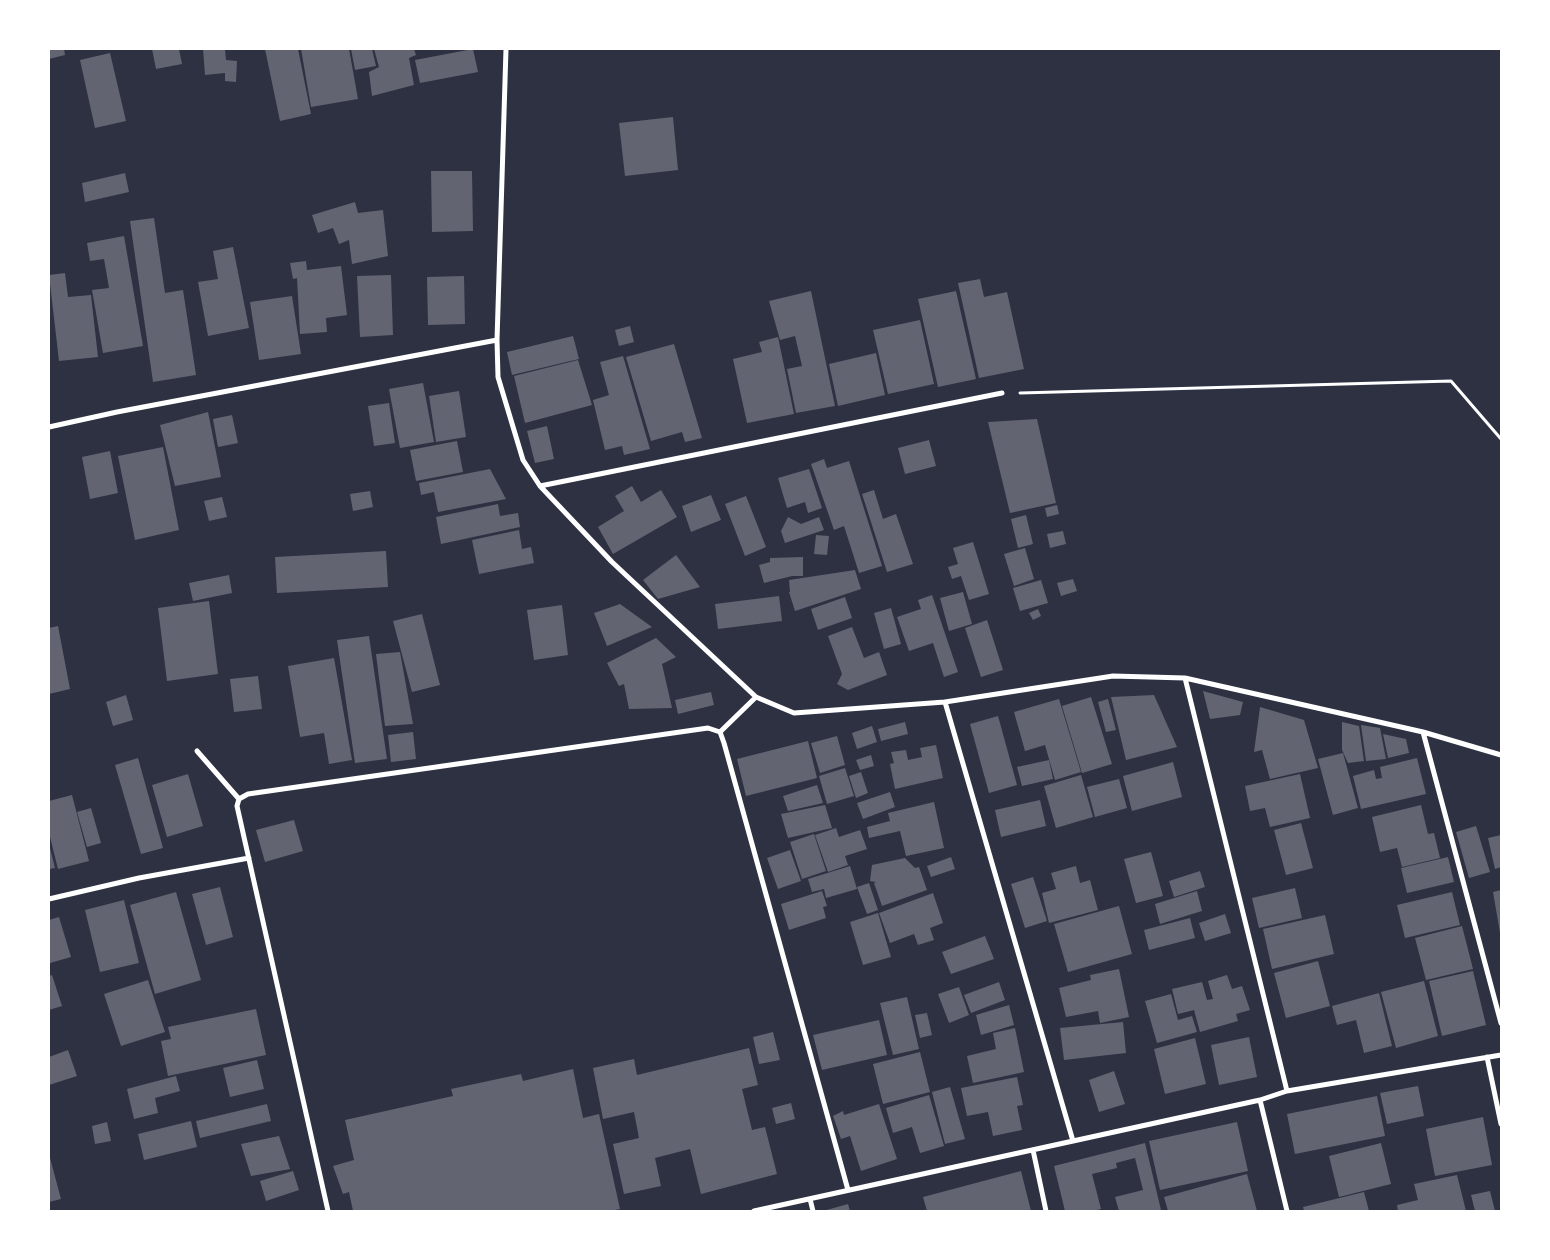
<!DOCTYPE html>
<html>
<head>
<meta charset="utf-8">
<style>
	body { margin:0 }
	#map { position:relative; width:1550px; height:1260px; overflow:hidden; background:#2d3142; font-family:"IBM Plex Serif",serif }
	canvas { display:block }
	.frame { position:absolute; inset:0; border:50px solid #fff; pointer-events:none }
</style>
</head>
<body>
<div id="map">
<canvas width="1550" height="1260"></canvas>
<div class="frame"></div>
</div>
<script>
const context = document.querySelector('canvas').getContext('2d');
context.lineJoin = 'round';
function paint(path, color) { context.fillStyle = color; context.fill(path, 'evenodd'); }
function stroke(path, color, width, dash) { context.strokeStyle = color; context.lineWidth = width; context.lineCap = dash ? 'butt' : 'round'; context.setLineDash(dash || []); context.stroke(path); }
const building = new Path2D(`
	M49 49H64L65 55 49 59Z
	M152 49H179L182 64 156 69Z
	M203 49H225L226 60 237 61 236 82 225 81V73L205 75Z
	M265 49H298L311 114 280 121Z
	M301 49H349L358 99 311 107Z
	M351 49H372L376 66 355 70Z
	M374 49H414L416 55 409 58 414 85 372 96 369 72 379 67Z
	M473 49 478 72 420 83 415 60Z
	M110 53 126 121 95 128 80 60Z
	M673 117 678 170 625 176 619 123Z
	M431 171H472L473 231 432 232Z
	M125 173 129 192 85 202 82 183Z
	M355 202 358 213 383 210 388 256 352 264 349 240 339 244 333 228 318 233 312 215Z
	M154 218 165 293 183 290 196 375 153 382 130 221Z
	M124 236 143 346 103 353 92 290 109 288 104 259 90 261 87 243Z
	M233 247 249 328 208 336 198 282 218 279 213 251Z
	M306 261 307 270 341 266 347 315 326 318 327 332 300 334 297 278 293 279 290 263Z
	M65 273 68 297 91 295 98 357 59 361 49 275Z
	M391 275 393 335 360 337 357 276Z
	M464 276 465 324 428 325 427 277Z
	M980 279 984 297 1007 292 1024 369 979 378 958 283Z
	M811 291 835 406 796 413 787 369 802 366 795 336 780 340 769 301Z
	M956 291 976 379 938 387 918 299Z
	M292 296 301 354 259 360 250 302Z
	M920 320 934 384 888 394 873 330Z
	M630 326 634 342 619 346 615 330Z
	M573 336 579 359 512 375 507 352Z
	M778 337 794 414 747 423 733 359 762 352 759 342Z
	M674 344 702 438 685 442 682 432 651 441 626 357Z
	M876 353 885 395 838 406 829 364Z
	M623 356 650 449 624 455 622 446 605 450 593 400 609 395 600 362Z
	M578 360 592 405 525 423 514 376Z
	M423 383 434 442 400 448 389 389Z
	M459 391 466 437 436 442 429 396Z
	M389 403 395 443 374 446 368 406Z
	M208 412 221 477 175 486 160 425Z
	M232 415 238 443 218 447 213 419Z
	M1037 419 1056 503 1010 513 988 422Z
	M547 426 554 459 535 463 527 431Z
	M929 440 936 466 905 474 898 448Z
	M457 441 463 472 416 481 410 450Z
	M163 447 179 530 135 540 118 456Z
	M110 451 118 493 90 499 82 457Z
	M824 459 827 468 849 461 882 566 859 573 844 526 834 530 811 464Z
	M490 469 506 499 438 512 434 492 421 495 419 483Z
	M809 469 822 508 808 513 805 502 787 508 778 478Z
	M632 486 641 502 661 490 677 517 613 554 598 527 624 511 615 496Z
	M874 490 883 519 896 514 913 564 887 572 862 494Z
	M370 491 373 507 353 511 350 494Z
	M711 495 721 520 691 532 682 506Z
	M746 496 766 547 745 556 725 504Z
	M222 497 227 517 209 521 204 501Z
	M498 504 500 516 518 513 520 527 441 544 436 517Z
	M1057 505 1059 514 1047 517 1045 508Z
	M1026 515 1033 544 1018 548 1011 519Z
	M788 517 801 524 819 517 824 530 785 543 781 531Z
	M519 530 522 549 531 547 534 563 479 574 472 540Z
	M1063 531 1066 544 1050 548 1047 534Z
	M816 535 829 536 827 555 814 554Z
	M973 542 989 594 969 600 961 576 952 579 948 567 958 564 953 548Z
	M1025 548 1034 579 1014 586 1004 554Z
	M386 551 388 587 277 593 275 557Z
	M676 555 700 587 658 599 643 580Z
	M803 557V576H792L764 583 759 565 770 562V558Z
	M855 570 861 589 795 611 789 592H790L789 580Z
	M229 575 232 593 193 601 189 583Z
	M1073 579 1077 591 1061 596 1057 583Z
	M1041 580 1048 603 1020 611 1013 588Z
	M963 592 972 624 949 631 940 598Z
	M932 595 958 672 944 677 933 643 909 651 897 617 921 609 918 600Z
	M779 596 782 621 718 629 715 604Z
	M845 597 852 618 818 630 811 609Z
	M209 601 218 674 167 681 158 608Z
	M620 604 652 627 607 646 594 613Z
	M562 605 568 655 534 660 527 610Z
	M891 608 901 644 884 649 874 613Z
	M1038 609 1041 616 1033 620 1029 613Z
	M422 614 440 685 412 692 393 621Z
	M987 620 1003 670 981 677 965 628Z
	M58 626 70 689 49 694V628Z
	M852 627 864 658 879 652 887 675 848 690 837 684 842 674 828 636Z
	M369 636 387 759 355 763 337 640Z
	M656 638 676 657 662 664 672 708 629 709 624 684 619 686 607 663Z
	M400 652 413 724 385 726 376 654Z
	M334 658 352 760 329 764 324 733 300 737 288 666Z
	M258 676 262 709 234 712 230 679Z
	M1203 691 1243 702 1240 715 1210 719Z
	M711 692 714 705 678 714 675 700Z
	M126 695 133 720 113 726 106 702Z
	M1154 695 1177 747 1126 760 1111 697Z
	M1091 697 1112 764 1082 773 1062 706Z
	M1059 699 1081 772 1055 780 1045 745 1025 751 1014 712Z
	M1108 699 1116 730 1106 732 1098 702Z
	M1260 707 1304 720 1318 768 1270 779 1262 750 1254 752Z
	M998 716 1017 785 989 793 970 724Z
	M905 722 908 734 881 741 878 729Z
	M1342 722 1359 726 1364 761 1348 763 1342 750Z
	M1361 725 1380 728 1386 759 1366 761Z
	M872 726 877 742 857 749 852 733Z
	M413 732 416 759 391 762 388 735Z
	M1383 734 1406 739 1409 753 1388 758Z
	M837 736 845 765 820 773 811 743Z
	M808 741 817 778 746 796 737 759Z
	M936 745 943 778 895 789 890 764 894 763 891 752 906 750 908 760 922 757 920 748Z
	M1343 753 1358 808 1333 815 1318 759Z
	M871 755 874 766 860 770 856 760Z
	M138 758 163 848 141 854 115 765Z
	M1417 758 1426 794 1361 809 1353 776 1374 770 1376 779 1382 778 1380 767Z
	M1049 760 1053 779 1022 786 1017 767Z
	M1173 762 1182 797 1132 811 1123 776Z
	M845 768 854 796 827 804 819 776Z
	M861 772 868 793 856 798 849 776Z
	M188 774 203 826 167 837 152 785Z
	M1300 774 1310 818 1270 827 1265 808 1250 811 1245 786Z
	M1081 775 1093 817 1056 828 1044 786Z
	M1119 779 1127 808 1095 817 1087 787Z
	M817 785 823 803 788 811 783 796Z
	M890 792 895 807 863 819 857 803Z
	M72 795 89 861 58 869 49 833V801Z
	M1040 800 1046 826 1001 837 995 810Z
	M934 802 944 848 906 856 900 831 869 838 867 827 890 821 888 813Z
	M825 805 832 828 788 838 781 814Z
	M1421 805 1428 834 1434 833 1440 858 1402 867 1397 848 1380 852 1372 817Z
	M91 808 101 843 87 847 77 812Z
	M294 820 303 851 265 862 256 830Z
	M1301 823 1313 868 1286 875 1274 830Z
	M1476 826 1490 872 1469 878 1456 832Z
	M836 828 839 837 860 830 867 849 845 856 848 865 828 872 815 835Z
	M814 834 826 871 802 879 790 842Z
	M1501 835V867L1495 869 1488 838Z
	M49 844 55 868 49 869Z
	M790 850 801 881 778 889 767 858Z
	M1151 852 1163 896 1136 903 1124 859Z
	M951 857 955 869 931 877 927 866Z
	M1448 857 1454 882 1407 893 1401 868Z
	M905 858 915 868 919 867 927 890 882 906 874 883 876 882 870 881 872 865Z
	M850 866 857 889 826 898 824 889 812 892 808 879Z
	M1076 866 1080 883 1090 880 1098 910 1049 923 1042 893 1056 889 1051 873Z
	M1200 871 1205 887 1174 897 1169 881Z
	M1033 877 1047 921 1025 928 1011 884Z
	M869 883 878 910 867 914 857 887Z
	M220 887 233 937 206 945 192 894Z
	M1295 888 1302 918 1259 928 1252 898Z
	M1501 890V933H1500L1493 892Z
	M822 891 827 906 823 907 826 918 789 930 781 904Z
	M1197 891 1202 911 1160 924 1155 904Z
	M176 892 201 980 155 994 130 905Z
	M1452 892 1460 925 1405 938 1397 905Z
	M933 893 943 923 930 928 934 940 918 945 914 934 890 943 879 913Z
	M124 900 139 963 100 972 85 910Z
	M1119 906 1132 954 1068 972 1054 924Z
	M878 913 891 957 863 965 850 922Z
	M1225 914 1231 933 1205 941 1199 923Z
	M1325 915 1334 954 1272 969 1263 929Z
	M59 917 71 957 50 963 49 920Z
	M1190 918 1195 938 1149 950 1144 930Z
	M1462 926 1473 969 1426 980 1415 938Z
	M985 936 994 959 951 974 942 952Z
	M1318 961 1330 1006 1286 1018 1274 973Z
	M1119 969 1129 1017 1100 1023 1098 1011 1066 1017 1059 988 1091 980 1090 975Z
	M1473 971 1486 1025 1442 1036 1429 981Z
	M52 975 62 1006 49 1010V976Z
	M1227 975 1232 989 1242 986 1250 1010 1236 1014 1238 1021 1200 1032 1194 1010 1178 1014 1172 989 1202 982 1207 1000 1213 999 1208 981Z
	M148 980 165 1032 121 1046 104 994Z
	M1424 981 1438 1036 1396 1048 1381 992Z
	M999 982 1005 1000 971 1013 964 995Z
	M959 987 969 1015 949 1023 938 994Z
	M1379 993 1392 1046 1364 1053 1356 1020 1337 1025 1332 1006Z
	M1171 994 1178 1020 1192 1016 1197 1032 1157 1043 1145 1001Z
	M907 997 919 1049 893 1055 880 1003Z
	M1009 1005 1014 1025 981 1035 976 1015Z
	M256 1009 266 1055 168 1076 161 1041 171 1039 168 1027Z
	M927 1013 932 1035 920 1038 915 1015Z
	M879 1020 887 1055 822 1070 813 1035Z
	M1123 1022 1126 1053 1064 1060 1060 1028Z
	M1015 1028 1024 1072 973 1083 967 1056 996 1049 993 1033Z
	M773 1032 780 1060 759 1064 753 1037Z
	M1249 1037 1257 1077 1219 1085 1211 1045Z
	M1195 1038 1206 1084 1165 1094 1154 1049Z
	M749 1048 758 1085 742 1089 752 1130 765 1127 777 1174 701 1194 690 1149 655 1158 661 1186 624 1194 613 1144 639 1138 634 1112 603 1119 593 1068 634 1059 637 1075Z
	M68 1050 77 1076 49 1085V1057Z
	M920 1052 930 1092 883 1104 873 1064Z
	M257 1060 264 1089 230 1097 223 1068Z
	M573 1069 583 1118 599 1114 620 1209 609 1211H353L349 1192 343 1194 333 1166 354 1160 345 1120 453 1096 451 1089 521 1074 523 1081Z
	M1114 1071 1125 1104 1099 1112 1089 1080Z
	M176 1076 180 1091 155 1098 158 1113 134 1119 127 1089Z
	M1017 1077 1023 1105 1017 1106 1022 1130 993 1136 988 1112 967 1116 961 1088Z
	M1418 1086 1424 1116 1387 1124 1380 1093Z
	M950 1087 965 1139 945 1144 932 1092Z
	M929 1095 944 1146 920 1153 912 1127 893 1133 886 1108Z
	M1377 1096 1385 1136 1295 1154 1287 1114Z
	M791 1103 795 1119 776 1124 772 1108Z
	M267 1104 271 1121 200 1138 196 1121Z
	M879 1104 897 1159 861 1171 850 1136 841 1139 833 1116 843 1111 844 1115Z
	M1483 1117 1492 1165 1435 1176 1426 1129Z
	M191 1121 197 1147 144 1160 138 1134Z
	M107 1122 111 1141 95 1144 92 1126Z
	M1237 1122 1248 1171 1160 1190 1149 1141Z
	M279 1136 290 1169 251 1176 241 1144Z
	M1145 1143 1161 1210 1155 1211H1119L1115 1197 1143 1190 1135 1158 1116 1163 1117 1168 1092 1174 1101 1209 1093 1211H1065L1054 1166Z
	M1381 1143 1391 1184 1339 1197 1329 1156Z
	M49 1154 61 1199 49 1202Z
	M293 1171 299 1190 266 1201 260 1181Z
	M1021 1171 1031 1211H927L923 1197Z
	M1247 1174 1257 1211H1168L1164 1197Z
	M1457 1175 1466 1211H1398L1397 1205 1418 1200 1414 1184Z
	M1490 1191 1495 1211H1475L1471 1195Z
	M1364 1192 1369 1211H1304L1303 1207Z
	M848 1204 850 1211H823Z`);
const path = new Path2D(`
	M1020 393 1451 381 1501 439`);
const minor = new Path2D(`
	M506 49 497 340 498 377 523 460 540 486 612 562 756 697 794 713 945 702 1113 676 1185 678 1423 732 1501 755
	M49 427 117 412 497 340
	M540 486 1002 393
	M1185 678 1287 1091
	M945 702 1073 1141
	M720 732 724 743 848 1190
	M720 732 756 697
	M1423 732 1501 1023
	M197 751 239 799
	M239 799 248 794 708 728 720 732
	M239 799 237 806 328 1211
	M49 899 139 878 249 858
	M1487 1057 1501 1124
	M1260 1100 1287 1211
	M1033 1150 1046 1211
	M810 1199 813 1211
	M754 1211 1260 1100 1287 1091 1501 1055`);
paint(building, '#626471');
stroke(path, '#fff', 3);
stroke(minor, '#fff', 5);
</script>
</body>
</html>
